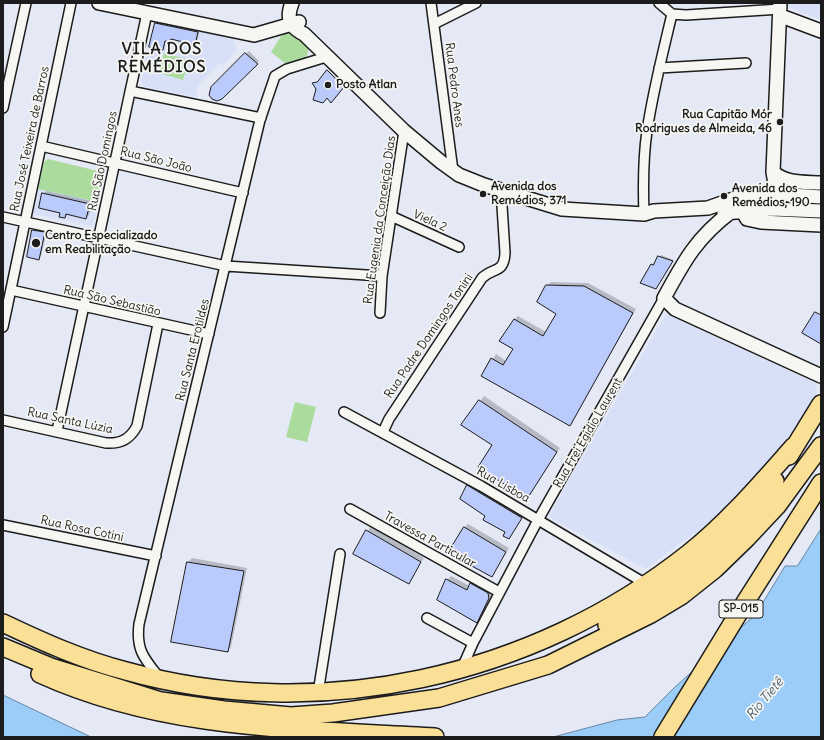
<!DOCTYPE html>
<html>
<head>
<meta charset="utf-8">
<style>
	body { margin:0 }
	#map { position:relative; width:824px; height:740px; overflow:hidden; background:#e4e9f5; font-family:Delius,sans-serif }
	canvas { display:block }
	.frame { position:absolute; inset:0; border:4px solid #1c1c1c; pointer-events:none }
</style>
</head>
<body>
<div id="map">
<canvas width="824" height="740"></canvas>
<div class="frame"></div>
</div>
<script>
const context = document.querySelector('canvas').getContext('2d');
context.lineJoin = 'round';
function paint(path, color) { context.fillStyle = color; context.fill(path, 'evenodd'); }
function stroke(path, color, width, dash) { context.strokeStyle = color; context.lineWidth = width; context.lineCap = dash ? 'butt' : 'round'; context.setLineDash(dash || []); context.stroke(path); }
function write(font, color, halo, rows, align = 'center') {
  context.font = font + ' Delius,sans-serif'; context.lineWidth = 3.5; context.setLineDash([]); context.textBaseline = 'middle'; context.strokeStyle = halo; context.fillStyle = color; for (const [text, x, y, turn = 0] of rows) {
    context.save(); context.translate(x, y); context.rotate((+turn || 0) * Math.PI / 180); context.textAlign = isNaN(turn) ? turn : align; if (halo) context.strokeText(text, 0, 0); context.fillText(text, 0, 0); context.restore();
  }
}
const built = new Path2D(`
	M788 3H821V20L786 6Z
	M155 22 233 38 237 50 223 65 220 63 199 84 196 97 145 87 141 83Z
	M38 189 98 202 93 226 33 214Z
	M666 314 815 383 817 395 782 446 716 517 646 569 548 517Z`);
const green = new Path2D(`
	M283 33C299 33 316 45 304 61L286 64 271 52Z
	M164 53 189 60 183 80 159 73Z
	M48 159 102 172 103 175 98 202 38 189 44 162Z
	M295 402 316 407 307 442 286 437Z`);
const water = new Path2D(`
	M821 529V737H553L617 720 645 717 675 687 756 614 785 566H797Z
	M3 695 91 737H3Z`);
const shadow = new Path2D(`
	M159 20 200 29 197 41 194 43 173 39 170 41H167L163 49 156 23Z
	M249 51 259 61 222 98 212 88Z
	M328 70 344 86 331 101 318 82Z
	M46 191 92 201 89 215 86 218 68 214 65 217 43 194Z
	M36 227 47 230 41 256 38 259 28 257 33 230Z
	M661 255 674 260 657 287 641 282 652 264 655 263Z
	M551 282 588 283 636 309 573 421 569 424 483 376 496 354 506 361 515 348 514 320 518 316 546 332 557 314 546 286Z
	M484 396 560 448 527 498 493 444 463 425Z
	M472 482 525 513 509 538 506 532 486 515 468 486Z
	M468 524 509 548 492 575 464 528Z
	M371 526 424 558 408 583 354 554Z
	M192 558 247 568 231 647 227 651 172 641 188 562Z
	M451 576 470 586 475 580 493 593 480 618 477 622 447 580Z`);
const building = new Path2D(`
	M155 23 198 32 195 45 171 39 170 42 165 41 163 50 149 47Z
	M245 53 258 64 222 99 217 101 212 99 209 95 211 87Z
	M327 70 344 87 331 103 327 98 323 103 313 100 316 89 312 83 317 82Z
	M42 193 90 204 86 219 66 214 65 218 59 217 60 213 39 208Z
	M32 230 45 232 39 260 27 257Z
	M658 256 673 261 656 289 640 283 651 264 653 265Z
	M546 285 584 286 633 313 570 426 481 376 491 358 503 365 513 349 499 341 514 319 543 336 556 314 537 302Z
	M815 312 821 315V344L802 333Z
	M479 400 557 452 527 499 478 467 492 445 461 425Z
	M467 485 522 518 509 539 503 536 505 532 483 520 485 516 460 499Z
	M464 527 506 552 492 577 448 553Z
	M366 530 421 562 409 584 353 554Z
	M187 562 244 571 228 652 171 642Z
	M446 579 467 590 470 583 488 593 489 598 477 623 437 600Z`);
const street = new Path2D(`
	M431 3 453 171
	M659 3 672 14 686 15 781 9
	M434 24 476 3
	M659 68 746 63
	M130 91 261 118
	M3 108 26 3
	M41 146 243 193
	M644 214C643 186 643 158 647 131 653 91 663 52 672 14
	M391 216 459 247
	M3 217 226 266 382 276
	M11 290 209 334
	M380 313 382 276 404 131
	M3 327 71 3
	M344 412 481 486 646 584
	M3 420 106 443C121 444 130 439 137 426L158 324
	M57 431 147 13
	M383 432 389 419 482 278C493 267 504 274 505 253L501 190
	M350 509 499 592
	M3 525 156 556
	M427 618 473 643
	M462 668 473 643 538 520 664 298
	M158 676C143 657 136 649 139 624L260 120 275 76 287 69 326 57
	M318 693 340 554`);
const secondary = new Path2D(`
	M99 3 254 35 299 22
	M292 3C286 18 289 27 304 34L404 131 441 162 459 175 484 185 562 209 644 214 654 211 708 208 739 197 761 193 821 197
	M780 3 773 172 775 184 784 194
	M781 16 821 31
	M773 172C786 184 804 182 821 183
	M742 210 747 219 761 222 821 225
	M732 211C697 237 684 261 664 298L675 309 821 376
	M724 213 772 209 821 211`);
const highway = new Path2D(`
	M789 456 821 404
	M3 623C43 642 83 660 126 671 319 725 533 677 689 553 728 522 761 483 794 446
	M607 625C671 590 733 541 775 481
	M3 647 51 667 161 701 224 710 291 716 333 713 439 698 548 665 651 614 681 596 715 569 747 538 777 506 821 446
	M40 674C165 731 300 729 435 737
	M663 737 746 601 821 483`);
const markers = [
	[328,85,4,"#1c1c1c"],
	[780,122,4,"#1c1c1c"],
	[483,194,4,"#1c1c1c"],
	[724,196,4,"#1c1c1c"],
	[36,243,5,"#1c1c1c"]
];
const shields = [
	[741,609,44]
];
const shieldNames = [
	["SP-015",741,609]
];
const poiNames = [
	["Posto Atlan",336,85],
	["Rua Capitão Mór",772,115,"right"],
	["Rodrigues de Almeida, 46",772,129,"right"],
	["Avenida dos",491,187],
	["Remédios, 371",491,201],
	["Avenida dos",732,189],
	["Remédios, 190",732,203],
	["Centro Especializado",45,236],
	["em Reabilitação",45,250]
];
const streetNames = [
	["Rua Pedro Anes",454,85,83],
	["Rua José Teixeira de Barros",30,139,-78],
	["Rua São João",156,160,14],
	["Rua São Domingos",103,161,-78],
	["Rua Eugenia da Conceição Dias",380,220,-82],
	["Viela 2",430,221,24],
	["Rua São Sebastião",112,301,13],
	["Rua Padre Domingos Tonini",429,336,-56],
	["Rua Santa Erotildes",193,350,-76],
	["Rua Santa Lúzia",70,421,12],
	["Rua Frei Egidio Laurent",588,433,-60],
	["Rua Lisboa",503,485,30],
	["Rua Rosa Cotini",82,529,12],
	["Travessa Particular",430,540,29]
];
const waterNames = [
	["Rio Tietê",765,699,-50]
];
const districtNames = [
	["VILA DOS",162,49],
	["REMÉDIOS",162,67]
];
paint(built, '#d7e0f7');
paint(green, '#acdc9d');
paint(water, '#9bcdf8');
stroke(water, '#6886a0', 1);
paint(shadow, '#0003');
paint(building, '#bacafb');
stroke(building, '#1c1c1c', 1);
stroke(street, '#1c1c1c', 12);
stroke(secondary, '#1c1c1c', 16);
stroke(highway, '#1c1c1c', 20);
stroke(street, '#f6f6f2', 9);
stroke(secondary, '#f6f6f2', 13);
stroke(highway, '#fadf96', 17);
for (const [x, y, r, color] of markers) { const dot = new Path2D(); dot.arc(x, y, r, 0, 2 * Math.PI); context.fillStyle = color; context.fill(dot); stroke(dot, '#f6f6f2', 1.5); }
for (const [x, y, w] of shields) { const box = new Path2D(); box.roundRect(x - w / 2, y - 9, w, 18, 3); context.fillStyle = '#f6f6f2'; context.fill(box); stroke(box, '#1c1c1c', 1); }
write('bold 11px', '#1c1c1c', null, shieldNames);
write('bold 12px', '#1c1c1c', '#f6f6f2', poiNames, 'left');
write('12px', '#1c1c1c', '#f6f6f2', streetNames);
write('italic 13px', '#485a69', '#f6f6f2', waterNames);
context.letterSpacing = '1px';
write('bold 16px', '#1c1c1c', '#f6f6f2', districtNames);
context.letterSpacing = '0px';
</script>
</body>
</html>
